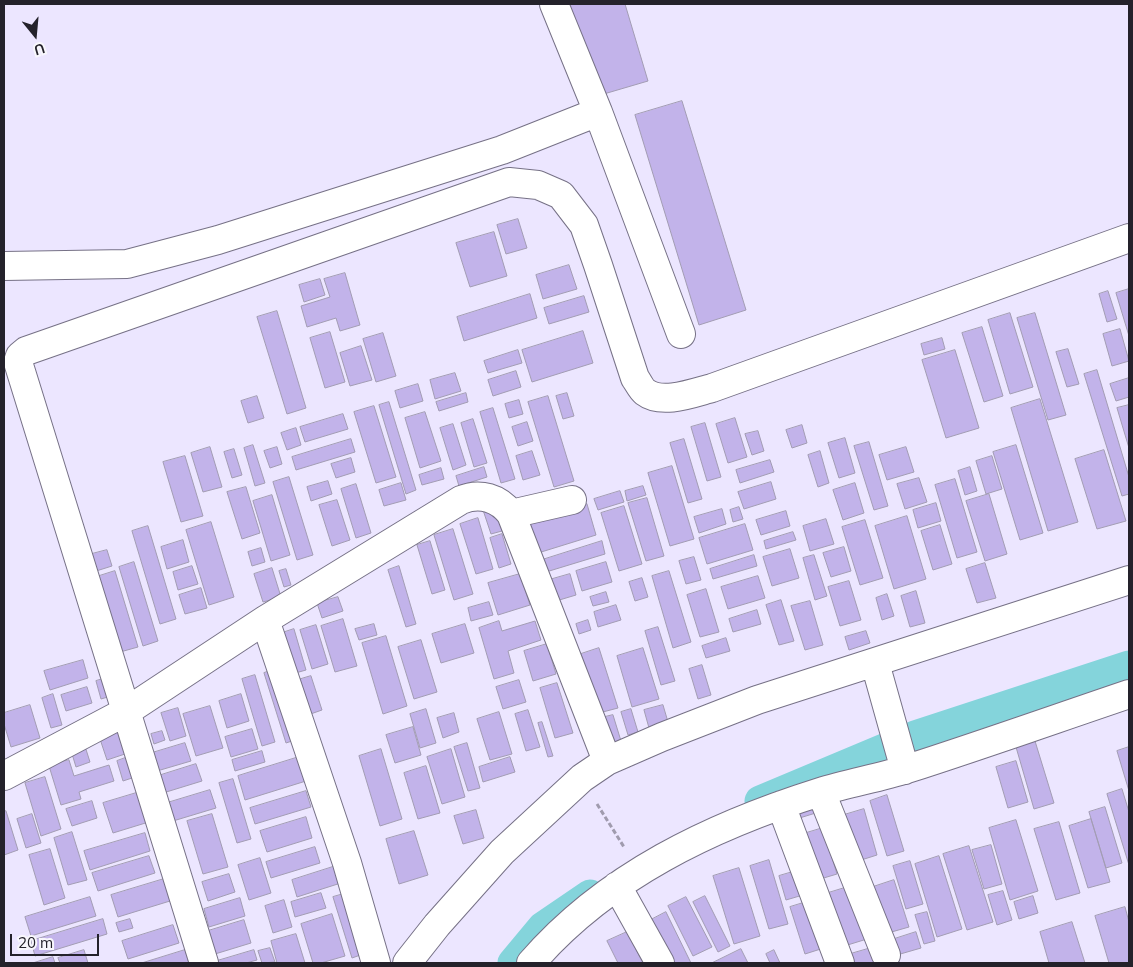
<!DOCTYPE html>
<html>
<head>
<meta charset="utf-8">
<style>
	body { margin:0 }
	#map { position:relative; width:1133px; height:967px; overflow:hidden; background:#ece6ff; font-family:Mulish,sans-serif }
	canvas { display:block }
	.frame { position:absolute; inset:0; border:5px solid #24222b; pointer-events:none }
	.north { position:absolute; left:10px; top:10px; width:50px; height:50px; -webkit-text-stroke:4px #f8f7fc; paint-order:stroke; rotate:163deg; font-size:14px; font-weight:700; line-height:20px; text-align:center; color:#24222b }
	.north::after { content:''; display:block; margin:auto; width:18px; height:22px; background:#24222b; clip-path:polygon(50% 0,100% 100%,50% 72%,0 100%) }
	.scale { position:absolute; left:10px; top:934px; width:89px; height:22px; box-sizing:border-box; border:2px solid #24222b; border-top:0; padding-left:6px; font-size:15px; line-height:18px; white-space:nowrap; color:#24222b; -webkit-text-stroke:4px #f8f7fc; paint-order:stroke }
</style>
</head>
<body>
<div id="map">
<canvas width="1133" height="967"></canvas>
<div class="frame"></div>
<div class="north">U</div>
<div class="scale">20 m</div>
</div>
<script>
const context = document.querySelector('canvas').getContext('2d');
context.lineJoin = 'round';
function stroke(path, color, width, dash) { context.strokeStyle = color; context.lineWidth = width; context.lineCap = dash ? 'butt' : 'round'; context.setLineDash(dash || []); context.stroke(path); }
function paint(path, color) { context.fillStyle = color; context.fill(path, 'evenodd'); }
const canal = new Path2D(`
	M760 801 915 736 1129 666
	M513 963 543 927 590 895`);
const building = new Path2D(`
	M569 4H625L648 81 597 96Z
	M682 101 746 310 699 325 635 115Z
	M518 219 527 248 506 254 497 225Z
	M494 232 507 276 470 287 456 243Z
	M569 265 577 289 543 299 536 275Z
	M345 273 360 325 340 331 336 318 307 327 301 306 330 297 324 279Z
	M320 279 325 295 304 302 299 285Z
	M1129 289V336L1116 293Z
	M1108 291 1117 319 1107 322 1099 294Z
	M530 294 537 318 464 341 457 317Z
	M584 296 589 312 549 324 544 308Z
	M277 311 306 408 287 414 257 317Z
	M1010 313 1033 387 1010 394 988 320Z
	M1035 313 1066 415 1048 420 1017 318Z
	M982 327 1003 396 984 402 962 333Z
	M1120 329 1129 361 1112 366 1103 334Z
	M583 331 593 363 532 382 522 350Z
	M330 332 345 382 325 388 310 338Z
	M383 333 396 376 376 382 363 339Z
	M942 338 945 349 924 355 921 344Z
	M361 346 372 380 350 386 340 353Z
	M1068 349 1079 384 1067 387 1056 352Z
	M518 350 522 363 488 373 484 361Z
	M955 350 979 428 946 438 922 360Z
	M1097 370 1129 477V494L1122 496 1084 374Z
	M516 371 521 387 493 396 488 380Z
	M455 373 461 391 435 399 430 380Z
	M1129 378V397L1116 401 1110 384Z
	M418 384 423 401 400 408 395 391Z
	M466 393 468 402 439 411 436 402Z
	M567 393 574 416 563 419 556 396Z
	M257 396 264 418 248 423 241 401Z
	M548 396 574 481 554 487 528 402Z
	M1040 399 1078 522 1048 531 1011 408Z
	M519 400 523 414 509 418 505 404Z
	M389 402 416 490 406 494 379 405Z
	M1129 405V448L1117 408Z
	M374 406 396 477 376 483 354 412Z
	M493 408 515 479 501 483 480 412Z
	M425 412 441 461 420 468 405 418Z
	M343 414 348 429 305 442 300 427Z
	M735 418 747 457 728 463 716 424Z
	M473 419 487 463 474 467 461 423Z
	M527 422 533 441 518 446 512 427Z
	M705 423 721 477 707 481 691 427Z
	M453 424 466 465 453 470 440 428Z
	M802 425 807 443 792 448 786 430Z
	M296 428 301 445 287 450 281 433Z
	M758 431 764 451 752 455 745 434Z
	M845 438 855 473 839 478 828 443Z
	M351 439 355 452 296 470 292 457Z
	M684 439 702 499 688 503 670 443Z
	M869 442 888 506 874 510 854 446Z
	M253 445 265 483 255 486 244 448Z
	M1016 445 1043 533 1020 540 993 452Z
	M210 447 222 487 203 492 191 453Z
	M277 447 282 464 270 468 264 451Z
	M906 447 914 472 887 480 879 455Z
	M234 449 242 475 232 478 224 452Z
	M1104 450 1126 521 1097 529 1075 459Z
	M532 451 540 475 523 480 516 456Z
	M820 451 829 483 818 487 808 455Z
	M185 456 203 516 181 522 163 462Z
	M992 456 1002 489 986 494 976 461Z
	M351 458 355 472 336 478 331 464Z
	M770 460 774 472 740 483 736 470Z
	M672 466 694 539 670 546 648 473Z
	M484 467 487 477 459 486 456 476Z
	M970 467 977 491 965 495 958 471Z
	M441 468 444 479 422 485 419 475Z
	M289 477 313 555 297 560 273 482Z
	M919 478 927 502 905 509 897 484Z
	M955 479 977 552 957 558 935 485Z
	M328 481 332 494 311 501 307 487Z
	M771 482 776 499 744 509 738 492Z
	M401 483 406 500 384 506 379 490Z
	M855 483 864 513 843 520 833 490Z
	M356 484 371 533 356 538 341 489Z
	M643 486 646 495 627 501 625 491Z
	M246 487 260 533 242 539 227 492Z
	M620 491 624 502 598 510 594 499Z
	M989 494 1007 554 985 561 966 501Z
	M272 495 290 555 271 561 253 501Z
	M647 498 664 556 646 561 628 503Z
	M337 500 350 540 332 546 319 505Z
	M936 503 941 521 918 528 913 510Z
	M587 504 596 535 538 553 528 522Z
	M495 506 502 531 491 534 483 510Z
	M624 506 642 564 619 571 601 513Z
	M739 507 743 519 733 522 730 510Z
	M722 509 726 524 699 533 694 517Z
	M786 511 790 526 761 535 756 520Z
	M907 516 926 579 894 589 875 526Z
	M478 518 493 569 476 574 460 524Z
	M826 519 834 544 810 551 803 526Z
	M865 520 883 578 860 585 842 527Z
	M211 522 234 597 209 605 186 530Z
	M745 524 753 550 707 564 699 538Z
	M940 525 952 564 933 570 921 531Z
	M148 526 176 619 160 624 132 531Z
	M453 529 473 594 454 600 434 535Z
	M793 532 796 540 766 549 764 541Z
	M502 534 511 564 499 568 490 538Z
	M183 540 189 562 167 569 161 547Z
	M430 541 445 590 432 594 417 545Z
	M602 541 605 554 546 572 542 560Z
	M844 547 851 571 831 577 823 553Z
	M261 548 265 562 252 566 248 552Z
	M790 549 799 578 772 586 763 557Z
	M107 550 112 566 93 572 88 555Z
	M754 555 757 566 713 579 710 569Z
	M814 555 827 596 815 600 803 558Z
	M694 557 701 580 686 584 679 561Z
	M134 562 158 641 143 646 119 567Z
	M606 562 612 582 582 591 576 571Z
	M985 563 996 598 977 603 966 569Z
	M192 566 198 584 178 590 173 572Z
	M399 566 416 624 406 627 388 570Z
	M272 568 281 597 263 602 254 574Z
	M286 569 291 585 284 587 279 571Z
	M115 571 138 647 113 654 90 579Z
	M669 571 691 642 673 648 652 576Z
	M520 574 530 605 498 615 488 583Z
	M570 574 576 595 556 601 549 580Z
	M758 576 765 598 728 609 721 587Z
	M642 578 648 597 635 601 629 582Z
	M849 581 861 620 840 626 828 587Z
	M201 588 207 608 185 614 179 595Z
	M706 589 719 632 700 637 687 595Z
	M916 591 925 623 910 627 901 596Z
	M606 592 609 602 593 606 590 597Z
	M887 594 894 616 882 620 876 598Z
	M338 597 343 611 322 618 317 603Z
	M781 600 794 641 779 645 766 605Z
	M810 601 823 645 805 650 791 606Z
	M489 602 493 615 471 621 468 608Z
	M616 605 621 620 598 627 594 612Z
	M757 610 761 624 733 632 729 619Z
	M343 619 357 666 335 672 321 626Z
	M588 620 591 630 579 634 576 624Z
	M499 621 502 631 535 621 541 640 508 651 514 673 494 679 479 628Z
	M374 624 377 635 359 640 355 629Z
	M465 624 474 653 441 663 432 634Z
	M316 625 328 664 312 669 300 630Z
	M658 627 675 681 661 685 645 631Z
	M294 629 306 670 292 674 279 634Z
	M866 631 870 643 849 650 845 637Z
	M386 636 407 706 383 714 362 643Z
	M726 638 730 651 706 658 702 646Z
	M421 640 437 692 414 699 398 647Z
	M547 644 556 674 533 681 524 651Z
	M599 648 618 708 599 713 581 654Z
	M643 648 659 699 632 707 617 656Z
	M83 660 88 678 50 690 44 671Z
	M702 665 711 695 698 699 689 669Z
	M279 668 301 738 286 743 264 673Z
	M255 675 275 742 262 746 242 679Z
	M113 676 118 694 101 699 96 681Z
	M311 676 322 710 302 717 291 682Z
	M519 680 526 702 503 709 496 687Z
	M557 683 573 733 555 738 540 688Z
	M87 687 92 703 66 711 61 695Z
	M53 694 62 725 51 728 42 698Z
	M241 694 249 721 227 728 219 701Z
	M30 705 40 738 11 747 4 724V713Z
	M663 705 668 722 649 728 644 710Z
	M210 706 223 748 196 756 183 714Z
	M178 708 186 736 170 741 161 713Z
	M426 709 436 743 420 748 410 714Z
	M631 709 638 732 628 735 621 712Z
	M528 710 540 747 526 751 515 714Z
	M499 712 512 754 490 760 477 719Z
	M454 713 459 732 443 738 437 718Z
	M613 715 621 741 610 745 601 718Z
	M542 722 553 756 548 757 538 723Z
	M117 727 125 754 107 760 98 733Z
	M413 727 421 755 395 763 386 735Z
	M252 729 258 749 231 757 225 737Z
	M162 731 165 740 154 744 151 734Z
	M83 740 90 762 76 767 69 744Z
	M1035 741 1054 803 1034 809 1016 747Z
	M185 743 191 761 157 771 152 753Z
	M467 743 480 788 468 791 454 747Z
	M1129 747V791L1117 751Z
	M381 749 402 819 380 826 359 756Z
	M451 749 465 797 442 804 427 757Z
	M262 751 265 762 235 771 232 760Z
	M128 757 135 777 123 781 117 761Z
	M299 757 306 781 245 800 238 776Z
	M510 757 515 772 483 782 479 767Z
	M69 760 74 776 109 765 114 781 79 792 81 799 61 805 49 766Z
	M1016 761 1028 802 1008 808 996 767Z
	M196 764 202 781 163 793 158 776Z
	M426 766 440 813 418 819 404 773Z
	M45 777 61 829 41 836 25 783Z
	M233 779 251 839 237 843 219 783Z
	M1122 789 1129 812V865L1107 794Z
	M210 790 216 808 173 821 167 803Z
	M143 791 152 821 113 833 103 803Z
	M306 791 311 807 255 824 250 808Z
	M887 795 904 851 887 856 870 801Z
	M92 801 97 818 72 826 66 809Z
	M816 802 819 812 793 820 790 810Z
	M1105 807 1122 863 1106 868 1089 812Z
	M864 809 877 855 858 861 844 815Z
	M476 810 484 838 463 844 454 816Z
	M6 811 18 850 4 855V812Z
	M32 814 41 843 26 848 17 819Z
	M212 814 228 867 203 874 187 821Z
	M306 817 312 838 267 852 260 831Z
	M1091 819 1110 882 1088 888 1069 826Z
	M1016 820 1038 891 1010 900 989 828Z
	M1059 822 1080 893 1056 900 1034 829Z
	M823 828 837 874 817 880 803 834Z
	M414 831 428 875 399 884 386 839Z
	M72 832 87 880 68 885 54 838Z
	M145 833 150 851 90 870 84 851Z
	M991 845 1002 884 984 889 972 850Z
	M969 846 993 922 967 930 943 854Z
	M315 847 320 863 271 878 266 862Z
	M50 849 65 898 44 905 29 855Z
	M149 856 155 873 98 891 92 873Z
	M939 856 962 929 937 937 915 864Z
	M260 858 271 893 249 900 238 865Z
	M769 860 788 924 769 929 750 866Z
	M910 861 923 904 906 909 893 866Z
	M339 865 344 882 297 897 292 880Z
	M739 868 760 936 734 944 713 876Z
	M796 871 803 895 786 900 779 876Z
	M229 874 235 892 208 901 202 882Z
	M164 879 170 901 118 917 111 895Z
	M894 880 909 927 881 935 867 889Z
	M851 886 867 939 841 947 825 894Z
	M1003 891 1012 920 997 925 988 895Z
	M321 893 326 908 295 917 291 902Z
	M347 893 366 953 352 958 333 897Z
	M705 896 730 946 718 952 693 902Z
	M1033 896 1038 913 1019 919 1014 902Z
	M90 897 96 916 31 936 25 917Z
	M686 897 712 947 693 956 668 906Z
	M240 898 245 916 209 927 204 909Z
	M284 900 292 927 273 933 265 906Z
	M813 900 827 947 805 954 790 907Z
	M1125 907 1129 922V963H1109L1095 916Z
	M666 912 691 963H665L645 923Z
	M927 912 935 941 924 944 915 915Z
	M332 914 345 956 321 963H313L301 924Z
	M103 919 107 934 35 956 31 941Z
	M130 919 133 928 119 932 116 923Z
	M244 920 251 943 215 954 208 931Z
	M1072 922 1085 963H1049L1040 932Z
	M173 925 179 943 128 959 122 941Z
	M627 932 643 963H618L607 941Z
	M916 932 921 948 890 957 885 942Z
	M296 934 305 963H277L271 941Z
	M270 948 275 962 262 963 258 951Z
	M871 948 876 963H849L847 955Z
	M741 949 748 963H712Z
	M84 950 88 963H60L58 958Z
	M185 950 189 963H142Z
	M254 950 257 960 246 963H217V961Z
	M774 950 780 963H770L766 954Z
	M53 957 55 963H33Z`);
const path = new Path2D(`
	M597 804 624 847`);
const minor = new Path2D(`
	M554 4 598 112 681 334
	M4 266 127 264 218 240 502 150 598 112
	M511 514 572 500
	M265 620 347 863 376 963
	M875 663 905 770
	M4 776 127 711 265 620 461 500C480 492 499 498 511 514L607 761
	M821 792 886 955
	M781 805 840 963
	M617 886 660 963
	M204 963 18 362 20 356 26 351 509 182 538 185 561 195 584 225 598 265 635 378C638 382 641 389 645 392 662 405 693 393 712 388L1129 238
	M407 963 437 925 502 852 582 778 607 761 662 737 757 700 1129 580
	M531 963C606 876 712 826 820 792 848 783 879 778 907 769 982 745 1055 719 1129 694`);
stroke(canal, '#84d4db', 31);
paint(building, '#c2b3ea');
stroke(building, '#a29cb3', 1);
stroke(minor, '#767186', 30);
stroke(path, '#a09bae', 3, [5, 2.5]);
stroke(minor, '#fff', 28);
</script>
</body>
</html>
